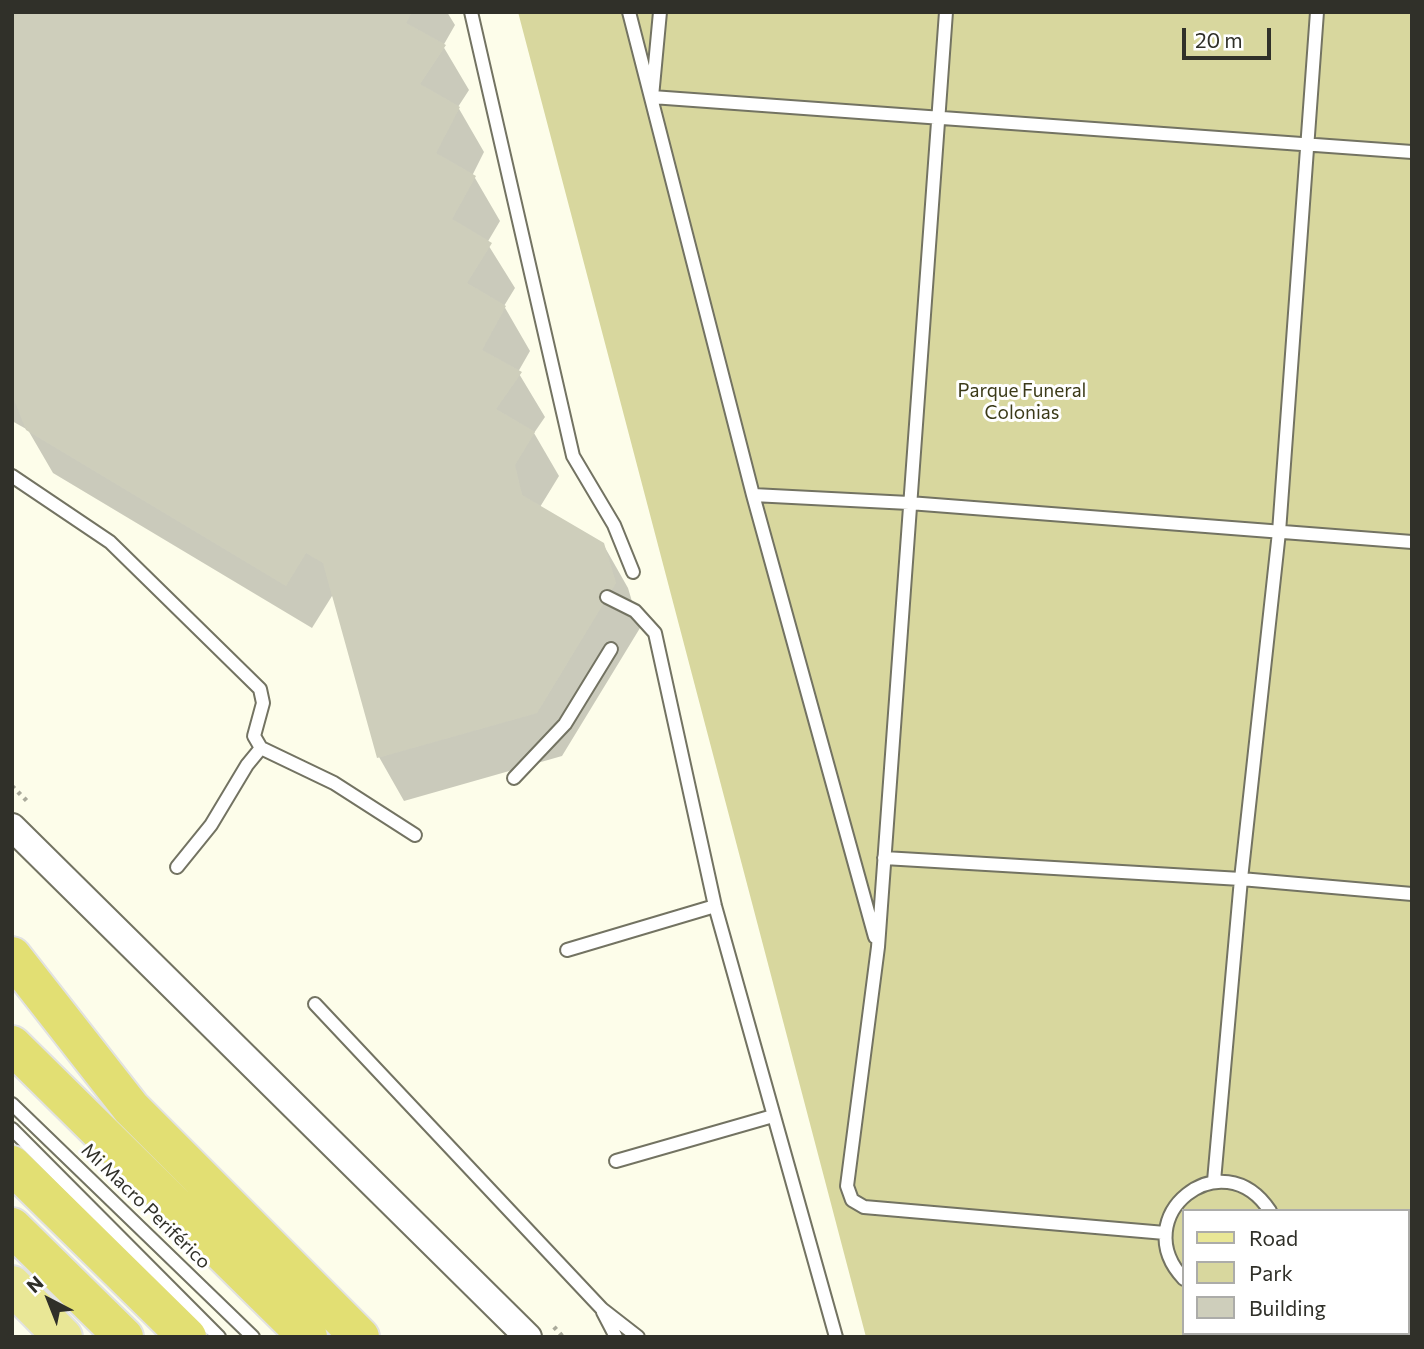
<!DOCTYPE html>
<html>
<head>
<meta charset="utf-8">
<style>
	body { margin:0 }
	#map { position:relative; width:1424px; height:1349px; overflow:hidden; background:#fdfdea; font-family:Commissioner,sans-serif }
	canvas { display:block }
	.frame { position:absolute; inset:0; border:14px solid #303029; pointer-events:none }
	.legend { position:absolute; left:1182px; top:1209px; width:228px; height:126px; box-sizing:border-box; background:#fff; border:2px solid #acaca9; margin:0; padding:9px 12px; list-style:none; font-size:21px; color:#303029 }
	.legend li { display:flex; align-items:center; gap:14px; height:35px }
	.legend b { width:35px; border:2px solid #acaca9 }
	.north { position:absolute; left:14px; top:1265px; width:70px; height:70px; -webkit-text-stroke:5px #fff; paint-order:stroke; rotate:318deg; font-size:19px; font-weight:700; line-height:28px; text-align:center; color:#303029 }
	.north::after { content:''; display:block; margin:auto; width:24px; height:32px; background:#303029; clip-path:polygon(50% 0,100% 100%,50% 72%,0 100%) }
	.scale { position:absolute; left:1182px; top:28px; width:89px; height:32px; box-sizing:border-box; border:4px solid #303029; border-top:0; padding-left:9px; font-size:21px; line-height:24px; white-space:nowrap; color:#303029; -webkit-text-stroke:5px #fff; paint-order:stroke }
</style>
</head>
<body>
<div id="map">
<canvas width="1424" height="1349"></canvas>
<div class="frame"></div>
<ul class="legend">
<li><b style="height:9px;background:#e9e796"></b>Road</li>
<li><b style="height:19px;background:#d8d79e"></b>Park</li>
<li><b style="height:19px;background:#cecebb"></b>Building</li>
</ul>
<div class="north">N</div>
<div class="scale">20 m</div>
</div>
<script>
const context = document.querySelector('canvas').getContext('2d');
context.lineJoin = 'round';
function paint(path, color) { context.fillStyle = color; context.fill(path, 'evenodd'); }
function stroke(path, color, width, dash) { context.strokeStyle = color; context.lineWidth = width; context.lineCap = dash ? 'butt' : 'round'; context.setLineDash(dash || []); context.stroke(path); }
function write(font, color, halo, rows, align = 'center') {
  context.font = font + ' Commissioner,sans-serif'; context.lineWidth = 6; context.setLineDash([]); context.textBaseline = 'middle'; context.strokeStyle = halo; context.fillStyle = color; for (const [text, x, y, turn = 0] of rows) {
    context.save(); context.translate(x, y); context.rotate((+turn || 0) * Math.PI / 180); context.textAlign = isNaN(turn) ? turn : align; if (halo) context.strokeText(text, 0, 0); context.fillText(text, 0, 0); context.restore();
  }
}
const green = new Path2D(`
	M518 12H1412V1337H866ZM1184 1211H1408V1333H1184Z`);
const shadow = new Path2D(`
	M12 12H447L455 25 443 46 469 90 458 107 484 152 472 176 475 178 500 221 487 243 515 288 504 306 530 351 518 372 545 417 534 433 559 476 540 507 603 544 628 588 640 628 562 756 404 801 379 757 334 597 332 596 312 628 53 473 28 430 12 421Z`);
const building = new Path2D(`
	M12 12H412L406 23 446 45 420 84 460 107 436 153 476 176 452 219 492 243 467 283 506 306 482 350 522 372 496 409 535 432 515 465 522 495 604 543 616 583 537 713 377 758 323 563 306 553 286 586 26 430 12 394Z`);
const path = new Path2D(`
	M12 786 28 802
	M554 1327 563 1337`);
const service = new Path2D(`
	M471 12 573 456 614 525 633 572
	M629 12 753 495 875 937
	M660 12 652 97 1412 152
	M946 12 878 947 847 1186 852 1200 864 1207 1165 1233
	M12 476 110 542 260 689 263 703 254 736 261 748 334 783 415 835
	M753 495 909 503 1412 542
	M607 597 635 611 655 633 715 906 836 1337
	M514 778 565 724 611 649
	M884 858 1241 879 1412 894
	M177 867 211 825 247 765 261 748
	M567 950 715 906
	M315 1004 602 1309 638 1337
	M12 1104 253 1337
	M12 1129 219 1337
	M616 1161 773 1116
	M1214 1181 1241 879 1279 532 1317 12
	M1408 1251H1412
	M1184 1279C1125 1217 1222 1138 1270 1211
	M603 1312 616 1337
	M1201 1337V1333`);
const minor = new Path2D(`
	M12 827 528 1337`);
const primary = new Path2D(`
	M12 1285 63 1337`);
const trunk = new Path2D(`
	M12 956 131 1108 360 1337
	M12 1045 308 1337
	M12 1165 187 1337
	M12 1227 124 1337`);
const parkNames = [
	["Parque Funeral",1022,391],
	["Colonias",1022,413]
];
const streetNames = [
	["Mi Macro Periférico",146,1206,44]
];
paint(green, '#d8d79e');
paint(shadow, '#0003');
paint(building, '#cecebb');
stroke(service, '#737362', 16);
stroke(minor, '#737362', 30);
stroke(primary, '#e2e2e1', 42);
stroke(trunk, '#e2e2e1', 42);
stroke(path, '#aaaa9b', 4.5, [3.5, 5]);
stroke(service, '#fff', 12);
stroke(minor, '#fff', 26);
stroke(primary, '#e9e796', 38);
stroke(trunk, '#e2df73', 38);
write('19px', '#3b3a18', '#fff', parkNames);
write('19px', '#303029', '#fff', streetNames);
</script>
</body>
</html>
